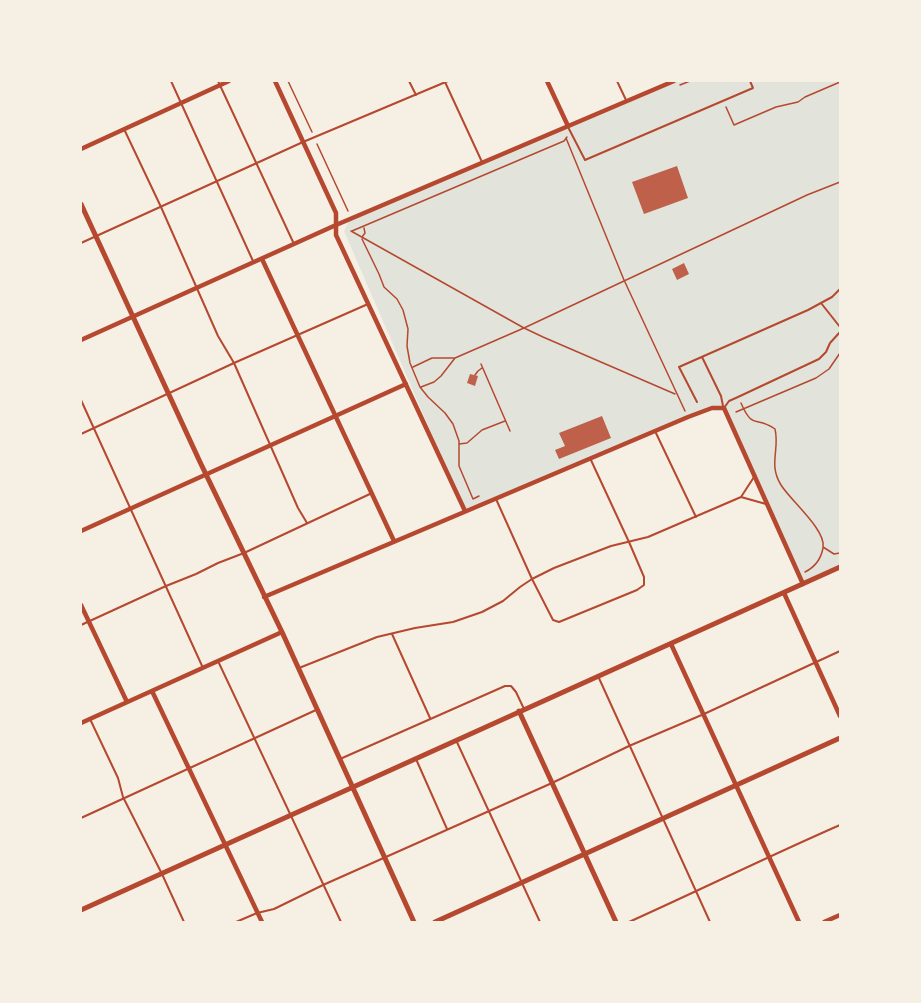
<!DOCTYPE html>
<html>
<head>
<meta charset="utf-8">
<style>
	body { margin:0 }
	#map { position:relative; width:921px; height:1003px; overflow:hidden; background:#f6efe4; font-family:"Titillium Web",sans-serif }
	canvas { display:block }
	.frame { position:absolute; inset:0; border:82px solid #f6efe4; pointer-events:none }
</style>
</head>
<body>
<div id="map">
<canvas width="921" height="1003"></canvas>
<div class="frame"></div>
</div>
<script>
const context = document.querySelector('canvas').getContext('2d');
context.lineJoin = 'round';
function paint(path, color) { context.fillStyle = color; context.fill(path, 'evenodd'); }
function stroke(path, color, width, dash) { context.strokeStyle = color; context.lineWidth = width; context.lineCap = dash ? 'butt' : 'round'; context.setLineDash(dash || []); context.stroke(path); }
const green = new Path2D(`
	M675 81H840V567L803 584 723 408H712L465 511 344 231 350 219Z`);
const building = new Path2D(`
	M677 166 688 198 644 214 632 182Z
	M684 263 689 274 677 280 672 269Z
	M470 374 478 376 475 386 467 383Z
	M602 416 611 438 559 459 555 450 565 446 559 433Z`);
const path = new Path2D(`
	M288 81 312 132
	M680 85 690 81
	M726 107 734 125 776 107 798 102 805 97 840 82
	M566 138 624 280 685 411
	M317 144 348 211
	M351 231 524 328 807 195 840 182
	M352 231 564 141 567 137
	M362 237 365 233 364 228
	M362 239 379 274 384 287 397 299 403 310 408 329 407 346 410 363 420 387 428 397 445 413 453 424 459 441V466L473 499 479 496
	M481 364 510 431
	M413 367 432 358H454
	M475 375 478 371 482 368
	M421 387 434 382 441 376 455 358 524 328 543 337 675 394
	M741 403C753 431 756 415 775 429 780 450 768 464 781 485 791 501 826 530 823 547L834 554 840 553
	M736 412 816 378 829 369 840 353
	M459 444 467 443 482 430 505 421
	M805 572C815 567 821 559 823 548`);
const service = new Path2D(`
	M171 81 253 261
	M218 81 294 244
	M409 81 416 95
	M617 81 626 100
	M445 82 482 162
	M568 127 585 160 753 88 750 81
	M124 129 161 207 218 336 234 363 298 508 307 523
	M81 243 303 142 448 81
	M821 303 840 327
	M702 357 721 396 723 406
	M81 400 203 668
	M697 402 679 367 808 310 832 297 840 289
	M724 408 729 401 738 397 819 359 826 352 830 343 840 332
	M655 431 696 517
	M81 434 234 363 368 304
	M741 497 754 477
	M496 499 532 579 553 620 559 622 637 590 644 585V577L629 542 590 458
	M81 625 166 586 196 574 218 563 244 553 372 493
	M392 634 430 718
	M218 661 341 922
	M299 668 377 637 415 628 453 622 482 612 503 601 520 587 532 579 554 568 611 546 648 537 741 497 766 504
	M598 676 710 922
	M90 719 118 778 123 797 162 874 184 922
	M456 740 540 922
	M340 759 505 686H511L516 692 524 709
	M416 759 447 829
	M81 818 316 710
	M236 922 257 913 274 909 323 885 552 783 629 746 704 714 840 651
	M629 922C700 890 769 856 840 825`);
const minor = new Path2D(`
	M275 81 336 213V235L465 511
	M547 81 568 126
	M81 149 229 81
	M262 259 394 541
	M81 340 336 225 674 81
	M81 531 406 384
	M784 593 840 716
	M264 597 688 417 712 408H724L803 584
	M81 605 127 702
	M671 644 799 922
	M152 691 262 922
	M81 723 282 632
	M824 922 840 915`);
const tertiary = new Path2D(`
	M81 204 200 462 282 632 414 922
	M519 711 616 922
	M81 910 840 567
	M435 922 840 738`);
paint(green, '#e2e4dc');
paint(building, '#bf614a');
stroke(path, '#b5482f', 1.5);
stroke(service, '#b5482f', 2);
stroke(minor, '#b5482f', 4.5);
stroke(tertiary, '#b5482f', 5);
</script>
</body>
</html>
